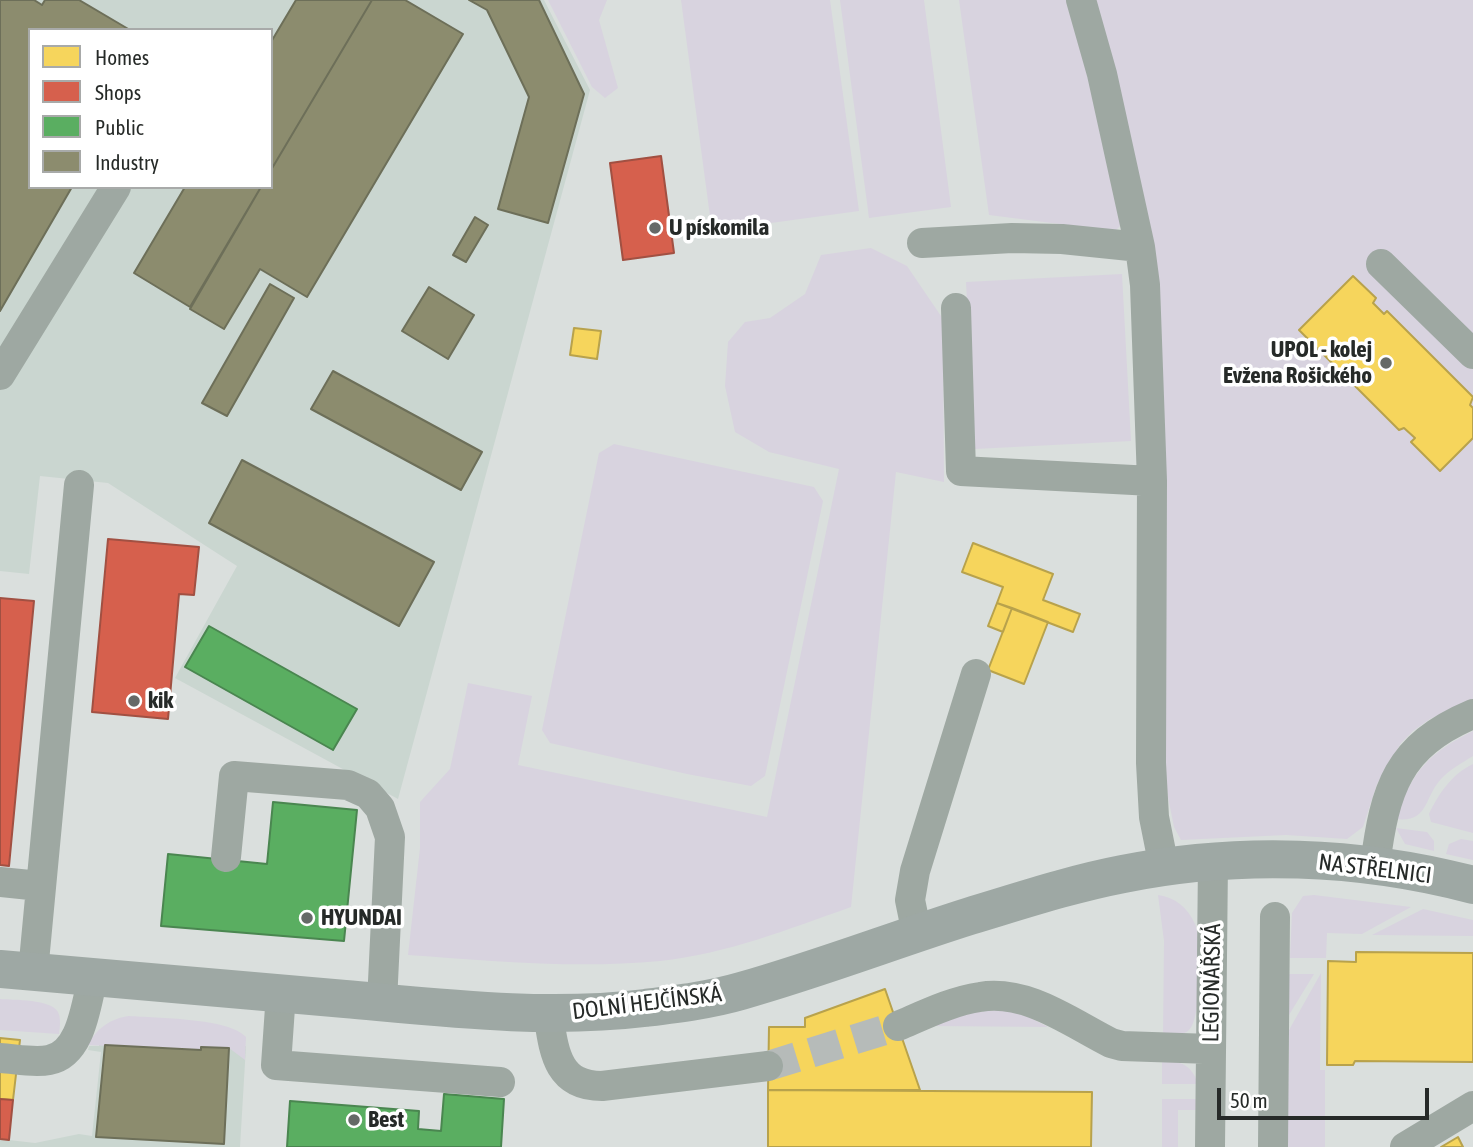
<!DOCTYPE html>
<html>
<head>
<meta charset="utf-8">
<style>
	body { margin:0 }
	#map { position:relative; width:1473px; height:1147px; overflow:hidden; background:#dadfdd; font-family:"Asap Condensed",sans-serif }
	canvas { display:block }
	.legend { position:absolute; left:28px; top:28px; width:245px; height:161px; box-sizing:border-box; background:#fff; border:2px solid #a8aaa9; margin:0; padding:9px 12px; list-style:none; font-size:21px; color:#262a28 }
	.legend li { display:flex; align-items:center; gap:14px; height:35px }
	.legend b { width:35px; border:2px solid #a8aaa9 }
	.scale { position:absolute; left:1217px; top:1088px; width:212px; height:32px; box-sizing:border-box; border:4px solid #262a28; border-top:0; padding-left:9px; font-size:21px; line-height:24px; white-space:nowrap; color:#262a28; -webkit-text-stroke:5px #fff; paint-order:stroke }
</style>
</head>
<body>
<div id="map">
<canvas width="1473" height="1147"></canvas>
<ul class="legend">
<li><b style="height:19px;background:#f6d55c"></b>Homes</li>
<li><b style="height:19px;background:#d6604d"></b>Shops</li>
<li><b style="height:19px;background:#5aae61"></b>Public</li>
<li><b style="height:19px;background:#8c8c6e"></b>Industry</li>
</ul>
<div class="scale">50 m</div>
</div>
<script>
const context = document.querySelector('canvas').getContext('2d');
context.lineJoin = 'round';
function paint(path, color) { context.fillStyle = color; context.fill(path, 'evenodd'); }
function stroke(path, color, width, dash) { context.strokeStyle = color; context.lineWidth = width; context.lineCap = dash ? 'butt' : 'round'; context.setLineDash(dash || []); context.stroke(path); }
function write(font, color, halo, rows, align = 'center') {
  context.font = font + ' "Asap Condensed",sans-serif'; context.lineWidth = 7; context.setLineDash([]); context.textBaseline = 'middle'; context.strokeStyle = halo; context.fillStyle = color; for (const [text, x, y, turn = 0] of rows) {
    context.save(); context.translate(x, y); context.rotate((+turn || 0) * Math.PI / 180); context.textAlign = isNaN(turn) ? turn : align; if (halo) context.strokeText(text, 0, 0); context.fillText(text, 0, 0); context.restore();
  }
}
const built = new Path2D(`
	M0 0H544L590 90 398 799 175 678 237 566 108 483 40 476 29 574 0 571ZM30 30H271V187H30Z
	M100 1038 246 1046 240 1147H0V1139L35 1143 79 1134 92 1136 101 1052 88 1050 89 1046H99Z`);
const green = new Path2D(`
	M548 0H607L599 20 618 88 605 98 592 87Z
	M681 0H830L859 211 712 231Z
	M840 0H924L951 207 869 218Z
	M959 0H1071L1124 222 1115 231 989 215Z
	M1092 0H1473V699L1430 719 1413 731 1401 743 1377 784 1363 827 1347 839 1286 835 1181 840 1174 827 1162 767 1165 523Z
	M871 248 907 266 943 319 944 482 896 472 851 907C789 929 726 954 660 961 576 969 492 961 408 955L420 848V802L450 769 468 683 532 696 518 765 767 817 839 469 769 452 735 432 725 386 728 342 745 322 770 318 805 294 821 255Z
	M1122 274 1131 441 975 449 966 282Z
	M614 444 814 487 823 501 765 776 751 786 687 774 550 743 542 730 599 453Z
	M1473 731V756C1462 763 1450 769 1441 779 1423 799 1429 823 1395 819 1413 771 1427 754 1473 731Z
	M1473 764V833L1431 822 1429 814C1439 793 1452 774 1473 764Z
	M1396 828 1427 832 1434 841V851L1405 844Z
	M1461 839 1473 841V860L1446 854 1449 844Z
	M1158 895C1175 897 1188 908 1195 924 1202 939 1202 1019 1189 1030 1183 1036 1172 1035 1163 1036L1164 941Z
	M1314 895 1411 907 1362 934 1327 933 1326 958H1290L1292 913 1303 896Z
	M1423 909 1473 920V936L1372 935Z
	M1321 973 1320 1070H1325V1147H1287L1289 1030Z
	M1289 974H1314L1289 1015Z
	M0 999C14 1000 51 999 58 1012 61 1018 60 1027 59 1034L0 1030Z
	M1003 1010 1023 1014 1048 1027 933 1026 971 1012Z
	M129 1016C155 1018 230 1018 246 1037L245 1060 229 1048 202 1047 201 1050 88 1045C96 1029 111 1018 129 1016Z
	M1162 1060C1181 1061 1192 1065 1198 1084H1162Z
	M1162 1099H1197V1110H1178V1147H1162Z`);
const homes = new Path2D(`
	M1353 276 1376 298 1373 303 1384 314 1387 311 1473 397 1470 405 1473 408V438L1440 471 1411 442 1415 438 1404 428 1399 430 1299 330Z
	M574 328 601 331 597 359 570 355Z
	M973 543 1053 574 1043 600 1080 614 1073 632 997 603 1003 587 962 572Z
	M997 603 1012 608 1003 632 988 626Z
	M1012 608 1048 622 1024 684 988 670Z
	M1356 952 1473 953V1062L1355 1061 1353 1065H1327L1328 961 1356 962Z
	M885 989 920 1090H768L769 1027H805V1018Z
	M0 1038 20 1040 13 1100 0 1099Z
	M768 1090 1092 1092 1091 1147H768Z
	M1458 1137 1463 1147H1441Z`);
const shops = new Path2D(`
	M661 156 674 253 623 260 610 163Z
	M108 539 199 547 194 595 179 594 168 719 92 712Z
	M0 598 34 601 9 866 0 865Z
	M0 1099 13 1100 9 1140 0 1139Z`);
const public = new Path2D(`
	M209 626 357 709 333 750 185 667Z
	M273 802 357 810 344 941 161 926 168 854 267 864Z
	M444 1094 504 1099 501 1147H287L290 1101 419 1111 418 1129 441 1131Z`);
const industry = new Path2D(`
	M0 0H34L42 5 45 0H79L130 30H30V187H72L0 311Z
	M296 0H372L271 170V42Z
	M372 0H405L463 34 307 297 260 269 224 329 190 309 261 187H271V170Z
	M469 0H539L584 94 548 223 498 209 529 97 487 10Z
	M185 187H261L190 307 134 273Z
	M475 217 488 225 466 262 453 255Z
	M270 284 294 298 227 416 202 403Z
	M429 287 474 315 448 359 402 331Z
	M333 371 482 452 461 490 311 409Z
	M242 460 434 562 399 626 209 523Z
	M105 1045 201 1050V1047L229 1048 224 1144 96 1137Z`);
const minorTunnel = new Path2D(`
	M768 1066 898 1026`);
const minor = new Path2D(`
	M1081 0 1102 74 1140 247 1145 285 1152 481 1151 763 1154 817 1164 867
	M922 243 1012 238 1062 239 1140 247
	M1381 264 1473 354
	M956 308 961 471 1152 481
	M0 375 116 187
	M226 857 234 776 348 785 368 794 380 808 390 837 382 1002
	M1375 865C1385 789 1397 746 1473 714
	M0 882 40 886
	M917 934 910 900 915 871 976 674
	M33 972 79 485
	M281 993 276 1065 500 1082
	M548 1013C554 1050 556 1086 602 1086L768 1066
	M898 1026C924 1015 952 1001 980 997 1027 989 1071 1023 1111 1043L1122 1046 1211 1049
	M0 1058C16 1059 34 1063 49 1060 82 1054 86 1003 93 977
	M1210 1147 1213 861
	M1273 1147 1275 917
	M1405 1147 1473 1106`);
const major = new Path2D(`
	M0 969C115 979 230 989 345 999 445 1008 545 1020 645 1008 677 1004 710 1000 741 991 819 969 894 940 970 916 1020 901 1071 884 1123 874 1237 851 1360 855 1473 885`);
const markers = [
	[655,228,7,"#656967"],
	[1386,363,7,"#656967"],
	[134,701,7,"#656967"],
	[307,918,7,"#656967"],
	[354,1120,7,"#656967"]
];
const poiNames = [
	["U pískomila",669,228],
	["UPOL - kolej",1372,350,"right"],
	["Evžena Rošického",1372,376,"right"],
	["kik",148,701],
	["HYUNDAI",321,918],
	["Best",368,1120]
];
const streetNames = [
	["NA STŘELNICI",1375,869,7],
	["LEGIONÁŘSKÁ",1212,983,-89],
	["DOLNÍ HEJČÍNSKÁ",647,1003,-7]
];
paint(built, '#cad6d0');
paint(green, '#d8d3df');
paint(homes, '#f6d55c');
stroke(homes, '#b8a24c', 2);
paint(shops, '#d6604d');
stroke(shops, '#a15042', 2);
paint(public, '#5aae61');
stroke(public, '#4a8650', 2);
paint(industry, '#8c8c6e');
stroke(industry, '#6d6f59', 2);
stroke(minorTunnel, '#b6bbb9', 30, [30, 15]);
stroke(minor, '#9ea8a2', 30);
stroke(major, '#9ea8a4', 38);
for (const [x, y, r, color] of markers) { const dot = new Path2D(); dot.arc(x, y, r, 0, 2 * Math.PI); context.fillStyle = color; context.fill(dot); stroke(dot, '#fff', 2.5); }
write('bold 23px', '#262a28', '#fff', poiNames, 'left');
write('23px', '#262a28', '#fff', streetNames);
</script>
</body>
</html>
